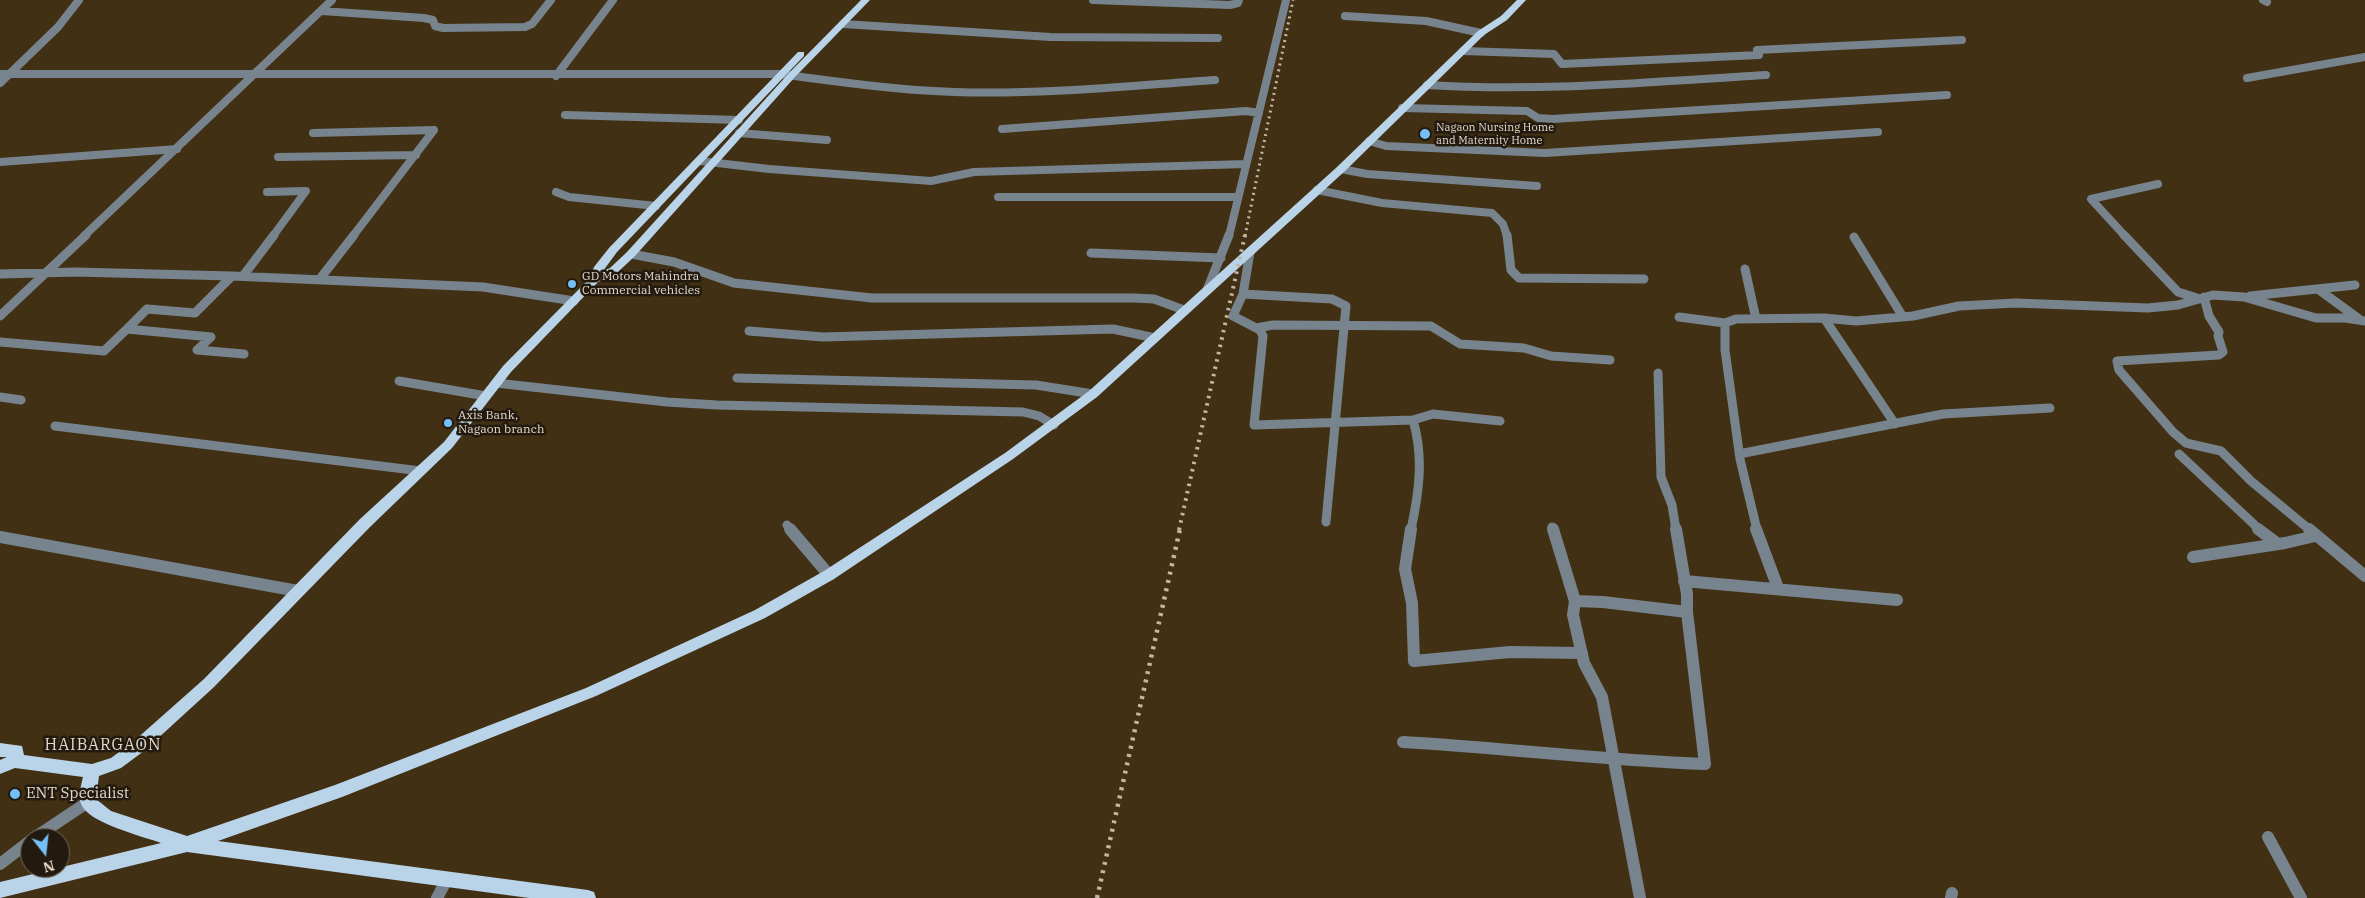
<!DOCTYPE html>
<html>
<head>
<meta charset="utf-8">
<style>
	body { margin:0 }
	#map { position:relative; width:2365px; height:898px; overflow:hidden; background:#423015; font-family:"IBM Plex Serif",serif }
	canvas { display:block }
	.north { position:absolute; left:20px; top:828px; width:50px; height:50px; box-sizing:border-box; background:#221a0e; border:1px solid #6f6558; border-radius:50%; rotate:164deg; font-size:14px; font-weight:700; line-height:20px; text-align:center; color:#e2d6c7 }
	.north::after { content:''; display:block; margin:auto; width:18px; height:22px; background:#74c0f6; clip-path:polygon(50% 0,100% 100%,50% 72%,0 100%) }
</style>
</head>
<body>
<div id="map">
<canvas width="2365" height="898"></canvas>
<div class="north">N</div>
</div>
<script>
const context = document.querySelector('canvas').getContext('2d');
context.lineJoin = 'round';
function stroke(path, color, width, dash) { context.strokeStyle = color; context.lineWidth = width; context.lineCap = dash ? 'butt' : 'round'; context.setLineDash(dash || []); context.stroke(path); }
function paint(path, color) { context.fillStyle = color; context.fill(path, 'evenodd'); }
function write(font, color, halo, rows, align = 'center') {
  context.font = font + ' "IBM Plex Serif",serif'; context.lineWidth = 5; context.setLineDash([]); context.textBaseline = 'middle'; context.strokeStyle = halo; context.fillStyle = color; for (const [text, x, y, turn = 0] of rows) {
    context.save(); context.translate(x, y); context.rotate((+turn || 0) * Math.PI / 180); context.textAlign = isNaN(turn) ? turn : align; if (halo) context.strokeText(text, 0, 0); context.fillText(text, 0, 0); context.restore();
  }
}
const minorFar2 = new Path2D(`
	M1093 0 1230 5 1238 3 1239 0
	M2263 0 2267 2
	M322 11 424 18 433 20 435 26 443 28 525 27 532 24 551 0
	M1345 16 1426 21 1481 33
	M843 24 1051 37 1218 38
	M1463 51 1554 54 1562 64 1759 55 1757 50 1962 40
	M0 74H781C838 82 896 90 954 92 1041 95 1128 86 1215 80
	M556 76 613 0
	M2247 78 2365 57
	M0 83 58 27 79 0
	M1427 85C1540 92 1653 82 1766 75
	M1402 108 1527 111 1538 118 1552 119 1947 95
	M565 115 739 120
	M1002 129 1246 111 1259 113
	M313 133 434 130 353 236
	M739 133 827 140
	M1369 141 1386 146 1545 153 1878 132
	M278 157 416 155
	M700 161 769 169 931 181 974 172 1246 164
	M0 162 177 149
	M1341 169 1367 174 1537 186
	M1317 190 1382 203 1492 213 1503 224 1507 236
	M267 192 306 191 273 236
	M556 192 569 197 656 206
	M998 197H1238
	M84 236 332 0
	M1229 236 1286 0
	M2125 236 2091 199 2158 184`);
const minorFar1 = new Path2D(`
	M1507 235 1511 270 1519 278 1644 279
	M2124 235 2178 292 2197 298
	M1854 237 1903 317
	M1250 252 1243 294 1233 316 1260 330 1263 336 1254 425 1413 420 1433 414 1500 421
	M1091 253 1221 258
	M631 254 674 262 734 283 872 298H1135L1154 299 1184 310
	M1745 269 1756 319
	M0 274 76 272 232 276 483 287 574 301
	M243 276 274 235
	M319 280 354 235
	M2318 289 2359 319
	M1207 290 1229 235
	M1243 294 1332 299 1346 306 1326 522
	M2250 296 2355 285
	M2204 297 2209 316 2219 332 2218 336 2223 352 2219 355 2117 361 2119 370 2173 432 2186 443 2221 451 2251 481 2310 530
	M0 316 86 235
	M1679 317 1725 323
	M1824 318 1895 424
	M1256 328 1273 325 1431 326 1460 344 1524 348 1551 356 1610 360
	M127 329 147 309 195 313 232 276
	M749 331 823 337 1113 329 1155 338
	M0 342 104 351 127 329 211 337 197 350 244 354
	M1658 373 1661 477 1672 505 1676 530
	M737 378 1036 385 1093 394
	M399 381 486 396
	M496 383 667 402 717 405 1023 412 1039 416 1054 425
	M0 397 21 400
	M55 426 421 471
	M1739 454 1943 414 2050 408
	M2179 454 2260 530
	M787 525 791 530
	M1552 527 1553 530
	M1411 530C1419 492 1424 458 1413 420
	M1757 530 1740 459 1725 350V323L1736 319 1824 318 1856 321 1913 316 1959 306 2016 303 2148 308 2178 305 2213 295 2244 297 2316 318H2345L2365 321`);
const minor = new Path2D(`
	M790 529 829 575
	M1411 529 1405 569 1412 603 1414 661 1510 652 1582 653
	M1553 529 1575 601
	M1756 529 1778 588
	M2258 529 2278 544
	M2309 529 2365 576
	M0 537 298 591
	M2193 557 2285 543 2315 536
	M1684 581 1897 600
	M1403 742C1504 748 1604 760 1705 764L1687 612
	M2268 837 2301 898
	M34 838 88 802
	M0 864 30 841
	M437 898 447 879
	M1640 898 1602 697 1584 663 1573 615 1575 601 1603 602 1687 612V594L1676 529
	M1951 898 1952 893`);
const primary = new Path2D(`
	M861 0H870L795 77 635 256 618 272 598 282 511 372 452 448 370 527 214 687 144 751 121 768 99 776 96 799 111 811 187 836 335 785 586 688 755 610 824 571 1005 453 1089 391 1337 167 1478 31 1501 16 1517 0H1526L1507 20 1484 35 1345 171 1097 397 1013 459 834 579 765 618 596 696 342 797 218 841 588 890 594 892 596 898H529L187 852 0 898V882L161 843C142 836 88 823 81 804 78 796 81 785 83 777L15 768 0 774V760L7 757H0V743L22 746 24 755 92 764 111 758 134 741 204 679 360 519 444 442 503 366 589 279 594 267 609 248 798 52H804V56L617 252 603 271 610 268 627 252 789 73Z`);
const railFar2 = new Path2D(`
	M1245 236 1293 0`);
const railFar1 = new Path2D(`
	M1179 530 1245 235`);
const rail = new Path2D(`
	M1097 898 1180 529`);
const markers = [
	[1425,134,6,"#74c0f6"],
	[572,284,5,"#74c0f6"],
	[448,423,5,"#74c0f6"],
	[15,794,6,"#74c0f6"]
];
const farPoinames = [
	["Nagaon Nursing Home",1436,128],
	["and Maternity Home",1436,141]
];
const poiNames = [
	["GD Motors Mahindra",582,277],
	["Commercial vehicles",582,291],
	["Axis Bank,",458,416],
	["Nagaon branch",458,430]
];
const nearPoinames = [
	["ENT Specialist",26,794]
];
const nearNeighbourhoodnames = [
	["HAIBARGAON",103,745]
];
stroke(minorFar2, '#77848e', 8);
stroke(minorFar1, '#77848e', 9);
stroke(minor, '#77848e', 12);
paint(primary, '#b9d4e9');
stroke(railFar2, '#c3b6a5', 3, [2, 4]);
stroke(railFar1, '#c3b6a5', 4, [2.5, 5]);
stroke(rail, '#c3b6a5', 4.5, [3, 5.5]);
for (const [x, y, r, color] of markers) { const dot = new Path2D(); dot.arc(x, y, r, 0, 2 * Math.PI); context.fillStyle = color; context.fill(dot); stroke(dot, '#221a0e', 2); }
write('11px', '#e2d6c7', '#221a0e', farPoinames, 'left');
write('12px', '#e2d6c7', '#221a0e', poiNames, 'left');
write('15px', '#e2d6c7', '#221a0e', nearPoinames, 'left');
context.letterSpacing = '1px';
write('16px', '#e2d6c7', '#221a0e', nearNeighbourhoodnames);
context.letterSpacing = '0px';
</script>
</body>
</html>
